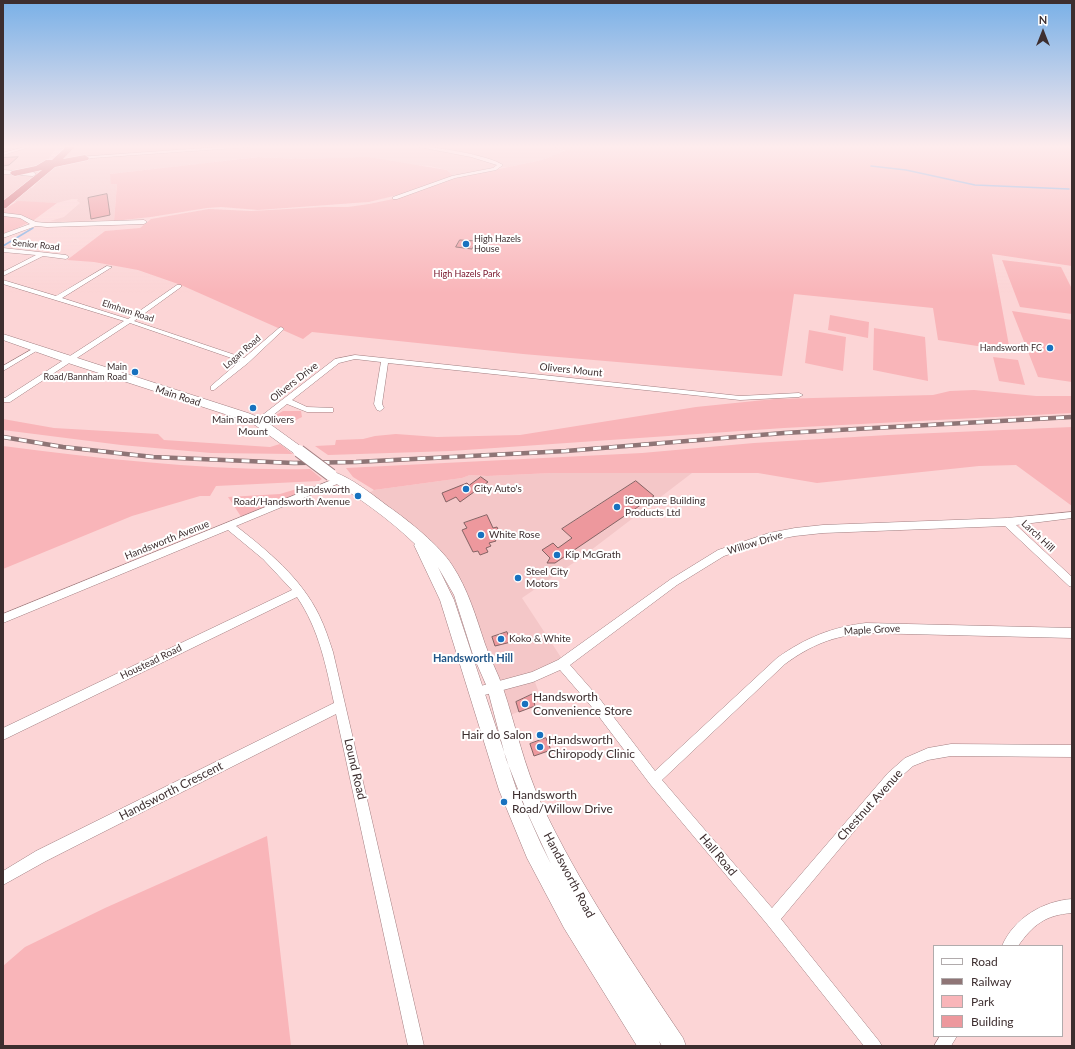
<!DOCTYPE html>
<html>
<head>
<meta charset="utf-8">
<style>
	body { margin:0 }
	#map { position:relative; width:1075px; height:1049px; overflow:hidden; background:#fcd5d6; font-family:Lato,sans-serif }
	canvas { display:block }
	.frame { position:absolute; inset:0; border:4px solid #3d2e2f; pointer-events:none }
	.legend { position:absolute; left:933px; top:945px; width:130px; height:92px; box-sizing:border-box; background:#fff; border:1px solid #b1abac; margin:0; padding:5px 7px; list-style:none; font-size:12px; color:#3d2e2f }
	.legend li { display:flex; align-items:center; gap:8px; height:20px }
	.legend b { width:20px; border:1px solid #b1abac }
	.north { position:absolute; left:1023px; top:12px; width:40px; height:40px; -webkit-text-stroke:3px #fff; paint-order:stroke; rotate:0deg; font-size:11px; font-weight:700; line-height:16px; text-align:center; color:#3d2e2f }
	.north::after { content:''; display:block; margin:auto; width:14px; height:18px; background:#3d2e2f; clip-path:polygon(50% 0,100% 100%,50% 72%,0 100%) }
</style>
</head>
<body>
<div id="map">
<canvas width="1075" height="1049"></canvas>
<div class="frame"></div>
<ul class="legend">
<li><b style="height:5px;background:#fff"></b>Road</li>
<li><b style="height:5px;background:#8f7576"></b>Railway</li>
<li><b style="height:11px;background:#f9b5b9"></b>Park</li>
<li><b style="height:11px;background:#ed989d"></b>Building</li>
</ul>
<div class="north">N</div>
</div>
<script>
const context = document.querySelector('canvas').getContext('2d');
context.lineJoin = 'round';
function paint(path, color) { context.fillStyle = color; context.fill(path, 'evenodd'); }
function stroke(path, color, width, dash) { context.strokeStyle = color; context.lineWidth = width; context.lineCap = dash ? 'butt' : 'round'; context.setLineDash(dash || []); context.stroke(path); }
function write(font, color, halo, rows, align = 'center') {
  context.font = font + ' Lato,sans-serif'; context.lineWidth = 4; context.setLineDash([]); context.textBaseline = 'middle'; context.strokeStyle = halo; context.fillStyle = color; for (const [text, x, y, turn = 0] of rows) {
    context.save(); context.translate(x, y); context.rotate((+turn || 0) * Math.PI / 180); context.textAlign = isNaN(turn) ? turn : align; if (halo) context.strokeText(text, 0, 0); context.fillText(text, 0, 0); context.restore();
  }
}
const built = new Path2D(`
	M31 146H58L35 176 21 188H32L73 146H551L566 151 542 160 509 167 492 168 453 176 447 170 430 166 258 157 110 174 117 183 114 220 58 222 50 221 64 217 80 203 77 201 78 199H72L57 203 3 202V154Z
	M552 473H692L582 557 522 598 564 662 533 677 543 703 496 720 469 635 451 587 434 558 366 495 374 490 462 478 470 475 487 476Z`);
const green = new Path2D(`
	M551 146H1072V266L992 254 1010 351 938 340 933 308 794 294 782 376 523 354 312 332 303 339 181 285 138 270 94 262 67 260 105 231 140 228 151 219 209 209 251 211 323 207H348L369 204 398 198 456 178 542 160 565 151Z
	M258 157 303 159 368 157 447 170 453 176 414 191 369 202 258 210 221 207 207 208 151 217 114 221 117 184H111L110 174Z
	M18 201 57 203 34 220 3 235V210Z
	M1002 260 1061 267 1072 289V314L1020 307Z
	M1012 311 1072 320V382L1038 377Z
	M830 315 869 322 868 338 828 330Z
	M874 328 925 337 928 381 873 370Z
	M809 330 846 337 843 371 805 363Z
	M993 357 1018 360 1025 385 999 381Z
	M974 390 1036 396H1072V413L784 428 451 451 328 455 315 446 335 445 336 440 363 439 375 436 396 434 437 437 520 435 696 407 774 399 933 395 950 391Z
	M283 411H301L302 417 286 425 274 416Z
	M3 419 54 428 158 434 164 440 270 447 280 444 293 454 211 453 121 445 3 430Z
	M1072 427V506L1016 465 979 466 817 483 758 473H552L487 476 470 475 462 478 374 490 353 477 346 468 642 453 754 443 888 435Z
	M3 446C105 459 207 471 310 469L322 479 319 481 216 486 210 496H200L132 516 3 569Z
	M300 488 307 494 242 518 228 497 280 494Z
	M267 836 291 1046H3V966L25 947 105 908Z`);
const stream = new Path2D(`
	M871 166 906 170 975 185 1069 189
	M3 246 33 228`);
const building = new Path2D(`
	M18 157 9 165 3 166V158Z
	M107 194 110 215 91 219 88 198Z
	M460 240 476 241 472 249 456 247Z
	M481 477 488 482 460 502 456 497 446 502 442 493 467 483 469 485Z
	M636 481 654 496 555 563H547L550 558 542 550 553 543 558 548 572 538 562 529Z
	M487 515 493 528 497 527 500 534 493 536 496 541 489 543 491 546 486 548 488 552 480 555 478 551 473 552 462 530 467 528 464 523Z
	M507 632 511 642 495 646 492 637Z
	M533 694 536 701 534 702 535 706 519 712 516 702Z
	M546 738 551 750 534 756 530 744Z`);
const street = new Path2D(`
	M27 146H33L3 155V153Z
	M233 146H252L250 147 78 159 76 158 78 157Z
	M414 146C433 146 488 155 503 165L496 170 455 178 397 199H393V197L452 176 493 168 497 165 471 157Z
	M4 213 21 215 36 222 47 223 144 220 147 222 144 224 47 227 36 226 3 238V234L30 224 20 218 3 216Z
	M3 248 66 255 69 257 66 259 43 256 3 276V272L36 255 3 252Z
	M107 266 112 267 62 298 128 319 177 285H181V287L134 321 244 358 279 328 281 327 284 329 248 363 214 390H211V386L240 361 130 323 10 402H3V398H5L124 321 3 284V280L56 296Z
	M36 347 38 348V350L3 371V366Z
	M355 355 740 396 799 393 803 395 799 397 740 400 388 363 382 404 384 408 380 411 377 410 374 404 381 362 355 359 339 363 292 400 307 407 333 408V412H307L287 404 262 424H256L255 422 256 420 335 359Z
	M339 477 342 478 343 480 342 482 236 526C268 551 301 578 319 615 325 627 329 640 333 652L424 1046H408L336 714 46 861 3 885V871L36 851 334 703C326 666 319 629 297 597L3 740V728L292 590 263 559 228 530 3 623V614Z
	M1072 512V518L1016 525 1072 577V587L1069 586 1005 526 823 533 795 536 769 541 724 556 677 585 570 665 599 698 655 771 777 658C805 638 832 627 866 623L1072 628V638L866 633C833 636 811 645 785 664L662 780 772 908 888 773 905 758 928 748 951 744 1072 745V757L951 756 928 760 913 766 896 781 781 919 879 1041 882 1046H864L767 924 650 784 591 706 560 670 533 682 477 697 473 696 471 692 473 688 477 687 532 672 558 660 671 579 718 550 769 533 795 528 823 525 1007 518Z
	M1072 899V913C1045 915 1033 925 1018 946H1002C1014 918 1043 901 1072 899Z
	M940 1036H957L951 1046H934Z`);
const secondary = new Path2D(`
	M3 170 33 172 36 174 33 176 3 174Z
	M3 334 248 413 263 419 303 448 305 451 303 454 299 455 295 454 255 425 240 419 65 362 3 340Z
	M331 471C351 477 373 495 389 507 408 520 440 546 452 565 468 589 476 617 485 644 490 659 498 673 503 688 516 727 524 766 541 803 580 886 632 962 683 1038L686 1046H662L659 1041 661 1046H637L564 928 527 858 499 790 440 600 414 545 415 544C388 518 358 497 327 478L325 475 327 472ZM438 567 454 595 473 655 487 687 506 759 527 812 551 864 541 844 516 788 454 600Z`);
const highway = new Path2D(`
	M67 146H76L63 159 85 155 89 158 88 160 55 167 6 208 3 209V201L42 170 15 176 12 175 10 173 12 171 36 166 46 160H52Z`);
const rail = new Path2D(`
	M3 437 63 447 153 457 294 463 356 462 566 451 784 433 1072 417`);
const secondaryBridge = new Path2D(`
	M299 451 331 475`);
const markers = [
	[466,244,4,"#1872bf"],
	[1050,348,4,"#1872bf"],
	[135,372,4,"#1872bf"],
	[253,408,4,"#1872bf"],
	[466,489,4,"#1872bf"],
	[358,496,4,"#1872bf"],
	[617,507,4,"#1872bf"],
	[481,535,4,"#1872bf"],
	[557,555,4,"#1872bf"],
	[518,578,4,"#1872bf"],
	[501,639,4,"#1872bf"],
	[525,704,4,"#1872bf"],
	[540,735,4,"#1872bf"],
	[540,747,4,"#1872bf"],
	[504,802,4,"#1872bf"]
];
const farPoinames = [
	["High Hazels",474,239,"left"],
	["House",474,249,"left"],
	["Handsworth FC",1042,348],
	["Main",127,367],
	["Road/Bannham Road",127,377]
];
const farStreetnames = [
	["Senior Road",36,245,6],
	["Elmham Road",128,311,18],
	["Logan Road",242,352,-41]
];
const farParknames = [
	["High Hazels Park",467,274]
];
const streetNames = [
	["Olivers Mount",571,370,6],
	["Olivers Drive",294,382,-38],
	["Main Road",178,396,18],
	["Larch Hill",1038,536,43],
	["Handsworth Avenue",167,540,-22],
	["Willow Drive",755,543,-17],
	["Maple Grove",872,630,-3],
	["Houstead Road",151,662,-26]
];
const poiNames = [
	["Main Road/Olivers",253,420,"center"],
	["Mount",253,432,"center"],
	["City Auto's",474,489],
	["Handsworth",350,490,"right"],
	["Road/Handsworth Avenue",350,502,"right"],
	["iCompare Building",625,501],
	["Products Ltd",625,513],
	["White Rose",489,535],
	["Kip McGrath",565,555],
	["Steel City",526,572],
	["Motors",526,584],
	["Koko & White",509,639]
];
const neighbourhoodNames = [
	["Handsworth Hill",473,658]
];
const nearPoinames = [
	["Handsworth",533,697],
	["Convenience Store",533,711],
	["Hair do Salon",532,735,"right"],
	["Handsworth",548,740],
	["Chiropody Clinic",548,754],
	["Handsworth",512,795],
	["Road/Willow Drive",512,809]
];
const nearStreetnames = [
	["Lound Road",355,769,77],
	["Handsworth Crescent",171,791,-27],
	["Chestnut Avenue",870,805,-48],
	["Hall Road",718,855,50],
	["Handsworth Road",569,875,62]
];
paint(built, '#f4c7c8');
paint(green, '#f9b5b9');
stroke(stream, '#73abe5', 1.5);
paint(building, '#ed989d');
stroke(building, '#846364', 1);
stroke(street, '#a17e80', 1);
stroke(secondary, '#a17e80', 1);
stroke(highway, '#fff', 1);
paint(street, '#fff');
paint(secondary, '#fff');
paint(highway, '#ce6670');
stroke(rail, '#8f7576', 4.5);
stroke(rail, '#fff', 3, [8]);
stroke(secondaryBridge, '#a17e80', 14, []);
stroke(secondaryBridge, '#fff', 12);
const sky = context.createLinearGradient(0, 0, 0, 293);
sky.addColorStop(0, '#79b0e7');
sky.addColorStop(0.5, '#feeced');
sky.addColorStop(1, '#feeced00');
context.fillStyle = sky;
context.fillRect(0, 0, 1075, 293);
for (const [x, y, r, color] of markers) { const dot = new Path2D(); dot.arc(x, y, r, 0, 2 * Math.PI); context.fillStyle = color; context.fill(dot); stroke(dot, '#fff', 1.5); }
write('9px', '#3d2e2f', '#fff', farPoinames, 'right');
write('9px', '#3d2e2f', '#fff', farStreetnames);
write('9px', '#761127', '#fff', farParknames);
write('10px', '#3d2e2f', '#fff', streetNames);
write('10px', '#3d2e2f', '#fff', poiNames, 'left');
write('bold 11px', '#215688', '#fff', neighbourhoodNames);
write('12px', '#3d2e2f', '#fff', nearPoinames, 'left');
write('12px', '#3d2e2f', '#fff', nearStreetnames);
</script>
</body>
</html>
